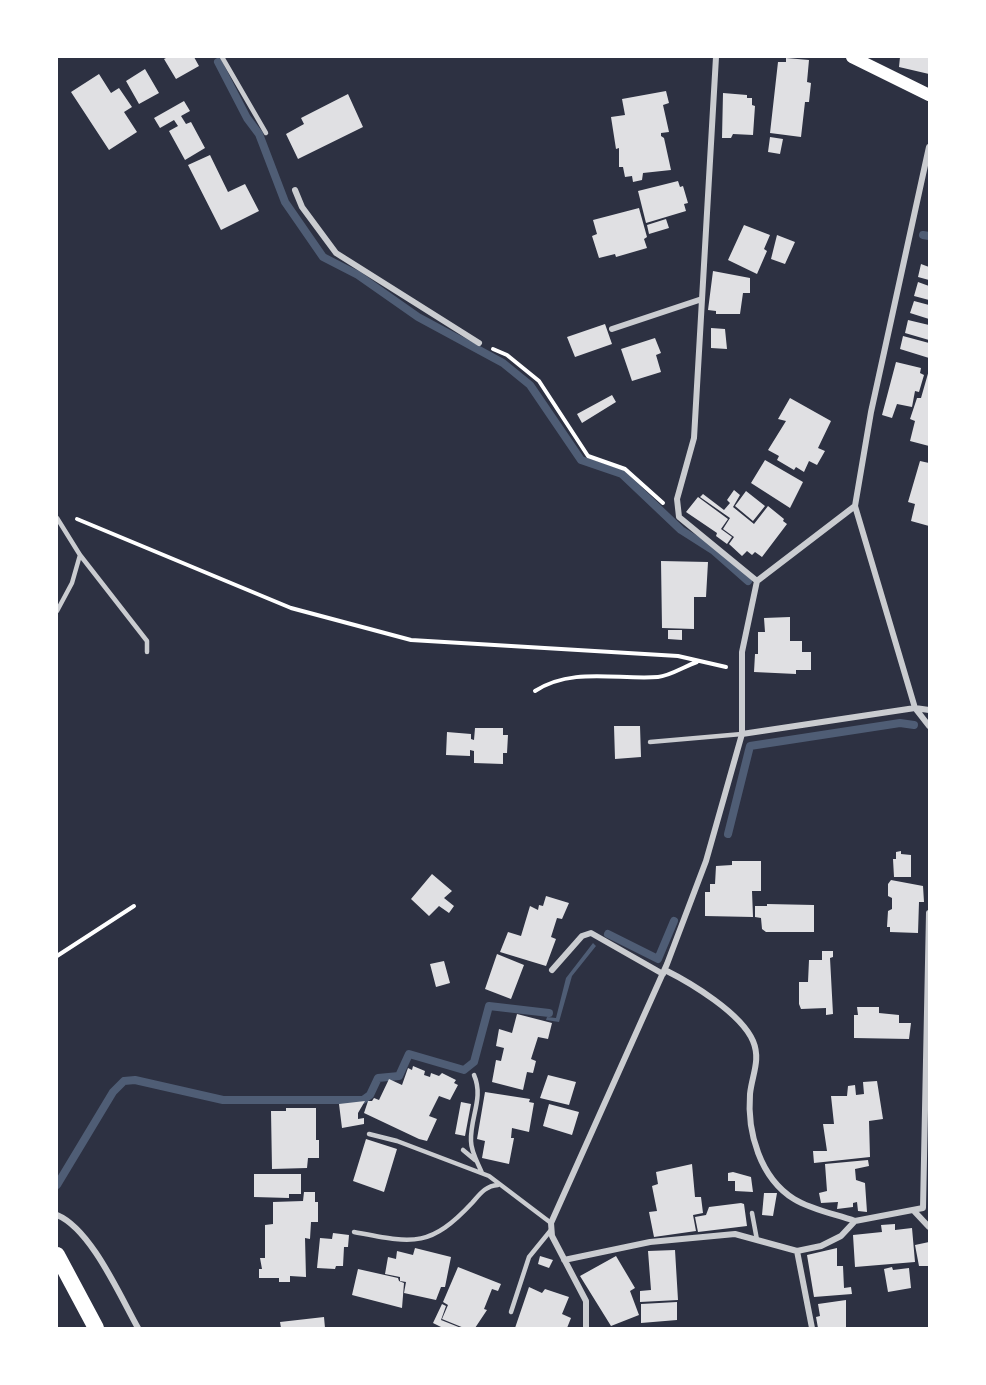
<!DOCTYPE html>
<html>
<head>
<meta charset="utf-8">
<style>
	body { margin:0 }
	#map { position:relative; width:986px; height:1385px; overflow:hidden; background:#2d3142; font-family:"Asap Condensed",sans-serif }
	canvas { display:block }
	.frame { position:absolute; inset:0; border:58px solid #fff; pointer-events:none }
</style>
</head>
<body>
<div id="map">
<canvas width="986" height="1385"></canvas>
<div class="frame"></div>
</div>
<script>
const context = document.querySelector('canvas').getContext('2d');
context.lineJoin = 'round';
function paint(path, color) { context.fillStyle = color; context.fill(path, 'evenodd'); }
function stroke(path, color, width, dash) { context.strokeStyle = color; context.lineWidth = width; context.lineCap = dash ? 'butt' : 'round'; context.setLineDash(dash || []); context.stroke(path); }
const water = new Path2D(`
	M593 943 596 946 572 976 559 1022 546 1020 547 1017 556 1018 566 978Z`);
const stream = new Path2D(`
	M218 62 247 118 259 134 285 202 323 257 358 275 418 317 503 363 530 385 581 460 622 474 681 530 714 551 748 581
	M923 235 929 236
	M728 834 750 746 900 723 914 725
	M608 934 658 959 674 921
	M57 1185 113 1092 124 1081 135 1080 223 1100H363L370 1095 378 1078 399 1076 409 1054 464 1070 474 1062 489 1006 549 1013`);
const building = new Path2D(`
	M168 57H194L199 66 176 79 164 59Z
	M900 57H929V74L899 67Z
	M786 58 809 60 807 82 811 83 809 102H805L801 137 770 133 778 62H786Z
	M145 69 159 93 139 104 126 81Z
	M99 74 111 93 119 88 132 107 124 112 137 132 109 150 71 92Z
	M666 91 669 103 663 105 669 132 661 133V136L664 138 671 170 643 173 642 180 633 182 632 176 625 177 623 167H619V148L616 149 611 117 625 115 622 99Z
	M723 93 747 95V98H752V105L755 106 753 135 733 134 731 138H722Z
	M348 94 363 127 298 159 286 134 304 124 301 118Z
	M184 101 190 111 181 116 186 124 191 122 205 148 185 160 169 131 178 126 174 120 160 128 154 118Z
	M770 137 783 139 780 154 768 152Z
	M210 155 228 192 245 184 259 211 221 230 188 165Z
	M678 181 680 187 683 186 688 203 684 204 686 211 646 223 638 191Z
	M639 208 647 237 644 239 647 248 616 257 615 254 599 258 592 236 597 234 593 220Z
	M666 219 669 228 649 234 647 225Z
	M744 225 770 235 764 249 767 251 757 274 728 260Z
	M777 235 795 242 785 264 771 259Z
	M921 264 929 267V280L918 277Z
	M713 271 750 278V293H743L740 314H716V311L708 310Z
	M918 282 929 286V300L914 296Z
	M914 301 929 305V319L910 313Z
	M908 320 929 325V340L905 333Z
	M605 324 612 344 575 357 567 337Z
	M711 328 725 329 727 349 711 348Z
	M903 336 929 343V358L900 349Z
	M655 338 661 353 656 355 661 372 632 381 621 349Z
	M896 362 921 368 920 373 924 375 919 392 915 391 912 407 897 404 892 418 882 415Z
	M929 370V446L910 441 915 421 910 419 917 398H921Z
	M612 395 616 402 582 423 577 414Z
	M790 398 831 421 818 448 825 451 817 465 809 461 804 472 796 467 794 470 777 460 779 456 768 450 786 421 778 419Z
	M765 460 803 482 790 508 751 483Z
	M920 461 929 463V526L911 521 915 504 908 502Z
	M734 490 740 495 733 507 754 524 768 506 784 519 783 521 787 524 762 557 755 552 752 555 747 551 742 556 729 544 734 537 723 529 730 518 700 497 703 494 724 510 730 503 727 500Z
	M746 491 765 506 753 521 735 506Z
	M698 497 728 519 721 529 732 537 727 544 716 536 717 533 686 512Z
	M661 561 708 562 706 597H694V629L662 628Z
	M790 617V641H802V652H811V670H796V674L754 672 755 654H758V632H765L764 618Z
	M668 630H682V640L668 639Z
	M614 726H640L641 757 615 759Z
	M475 728H503V735H508L507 753H503V764L474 763V751L470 750V756L446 755 447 732 471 734V739L474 740Z
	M901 851V854L911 855V877H894L893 859H896V852Z
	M732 861H761V891H752L753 917 705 916V892H710V884H715L716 866 732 865Z
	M432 874 452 891 444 898 454 906 449 913 439 906 429 916 411 899Z
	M891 880 923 886 924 902H919L918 933 890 932V927H887L888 911 892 909V898L888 896V884Z
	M546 896 569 903 562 919 557 918 551 937 556 939 546 966 500 952 508 932 521 936 530 906 538 910 539 905 543 906Z
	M767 904 814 905V932H766L762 929 761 918 755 917V906H767Z
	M822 951H833V957L830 958 833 1014 826 1015V1008L801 1009 799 1004V982H808L809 960H822Z
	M497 954 524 965 511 999 485 989Z
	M444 961 450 983 436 987 430 964Z
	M857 1007H879V1013L899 1015V1023H911L909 1039 854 1038V1015H858Z
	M517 1014 552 1023 548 1039 538 1037 531 1059 536 1061 533 1073 527 1072 523 1090 492 1082 496 1060 501 1061 504 1048 496 1046 499 1029 512 1033Z
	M413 1066 425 1071 424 1075 430 1077 431 1073 439 1076 442 1073 456 1080 454 1083 458 1085 450 1100 439 1096 429 1116 437 1119 427 1141 419 1139 364 1113 368 1101H372L374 1098 379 1100 389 1079 402 1085 408 1068 412 1070Z
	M548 1075 576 1082 569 1105 540 1098Z
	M877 1081 883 1119 869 1121 870 1157 814 1163 813 1151H827L823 1124H834L831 1096H847L848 1086 855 1085 856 1095 864 1094 863 1082Z
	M485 1092 530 1099 529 1102 534 1103 529 1132 512 1128 511 1138H514L509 1164 482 1158 485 1141 477 1139Z
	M365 1101 358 1113V1119L364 1118V1124L342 1128 339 1104Z
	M461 1102 471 1104 465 1136 455 1134Z
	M549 1104 579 1112 572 1135 543 1126Z
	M286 1108H316V1140H319V1158H308L307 1168 272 1169 271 1111H286Z
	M366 1139 397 1149 384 1192 353 1181Z
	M868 1160 869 1166 855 1169 856 1180 865 1183 867 1212 858 1211 857 1202 853 1203V1207L837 1209 838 1202 821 1203 819 1193 827 1191 825 1164Z
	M692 1164 695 1197H701L703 1213 693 1215 696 1231 654 1237 649 1212 657 1211 652 1186 658 1184 656 1172Z
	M733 1172 751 1177 753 1192 735 1191V1181H728V1173Z
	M254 1174H301V1194H289V1198L254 1197Z
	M304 1192H315V1202H318V1222H311L310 1239 305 1238 306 1277 290 1276V1282H279V1278H259V1269H262L260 1258H265V1225L273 1224V1202L303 1201Z
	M764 1193H777L773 1216 762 1215Z
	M741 1203 744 1204 747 1226 698 1232 695 1217 706 1215 709 1207Z
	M895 1224V1230L912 1228 915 1262 855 1267 853 1235 882 1232 881 1225Z
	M333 1233 349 1235 348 1247H344L343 1266H336L335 1269 317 1268 320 1238 332 1239Z
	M929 1242V1266H919L915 1245Z
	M415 1248 451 1257 445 1287H441L436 1300 404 1293 406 1282 400 1281V1277L385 1274 388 1257 396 1259 397 1251 413 1255Z
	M837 1248V1266H843L844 1288 851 1287 852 1294 814 1297 807 1255Z
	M675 1250 678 1300 640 1302V1291L651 1290 648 1251Z
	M540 1256 553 1260 549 1268 538 1264Z
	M616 1256 635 1288 630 1291 639 1315 611 1326 580 1276Z
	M458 1267 501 1284 498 1291 492 1289 484 1309 487 1310 475 1328H464L442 1319 448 1305 443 1302Z
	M892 1267 893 1270 909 1268 911 1288 888 1292 884 1269Z
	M358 1269 398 1278 399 1281 404 1283 402 1308 352 1295Z
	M529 1287 542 1293 545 1289 569 1297 562 1314 571 1318 567 1328H515Z
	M846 1300V1328H818L816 1317 820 1316 818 1304Z
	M677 1302V1320L641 1323V1304Z
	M442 1304 446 1306 441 1320 461 1328H443L433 1323Z
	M324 1317 325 1328H281L280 1322Z`);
const path = new Path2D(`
	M493 349 507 355 539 381 588 456 625 469 663 503
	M77 519 291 608 411 640 678 656 726 667
	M535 691C572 667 617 680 658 677 670 676 685 666 697 662
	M57 956 134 906`);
const service = new Path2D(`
	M222 57 266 133
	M57 518 80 555 147 641V652
	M57 611 72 583 80 555
	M650 742 742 734
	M474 1075C484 1098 470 1117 471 1141 471 1152 478 1163 482 1173
	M369 1134 397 1141 489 1176 551 1223
	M463 1150 475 1160
	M752 1213 757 1240
	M354 1232C412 1243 429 1249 472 1203 480 1194 485 1186 498 1185
	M511 1312 529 1257 551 1230`);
const minor = new Path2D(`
	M716 57 694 438 677 499 679 517 757 581
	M929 147 871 412 855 506 915 708 929 726
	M295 190 302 207 336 253 479 343
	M612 329 702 299
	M742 734 915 708 929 710
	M552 970 582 936 591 933 663 974
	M665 970C691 983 741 1013 753 1041 761 1060 752 1075 750 1094 747 1132 760 1178 794 1199 812 1210 835 1214 855 1221
	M914 1211 929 1227
	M57 1215C91 1229 120 1296 138 1328
	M797 1251 812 1328
	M564 1260 650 1242 735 1234 797 1251 821 1246 841 1236 855 1221 923 1208 929 913
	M586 1328V1301L552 1236 551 1223 667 964 706 861 742 734V652L757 581 855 506`);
const secondary = new Path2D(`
	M852 57 929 95`);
const trunk = new Path2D(`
	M57 1255 96 1328`);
paint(water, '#4f5d75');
stroke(stream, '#4f5d75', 8);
paint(building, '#e0e0e3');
stroke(path, '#fff', 4);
stroke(service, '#caccd0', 4.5);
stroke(minor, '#caccd0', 6);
stroke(secondary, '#fff', 12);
stroke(trunk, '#fff', 16);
</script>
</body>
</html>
